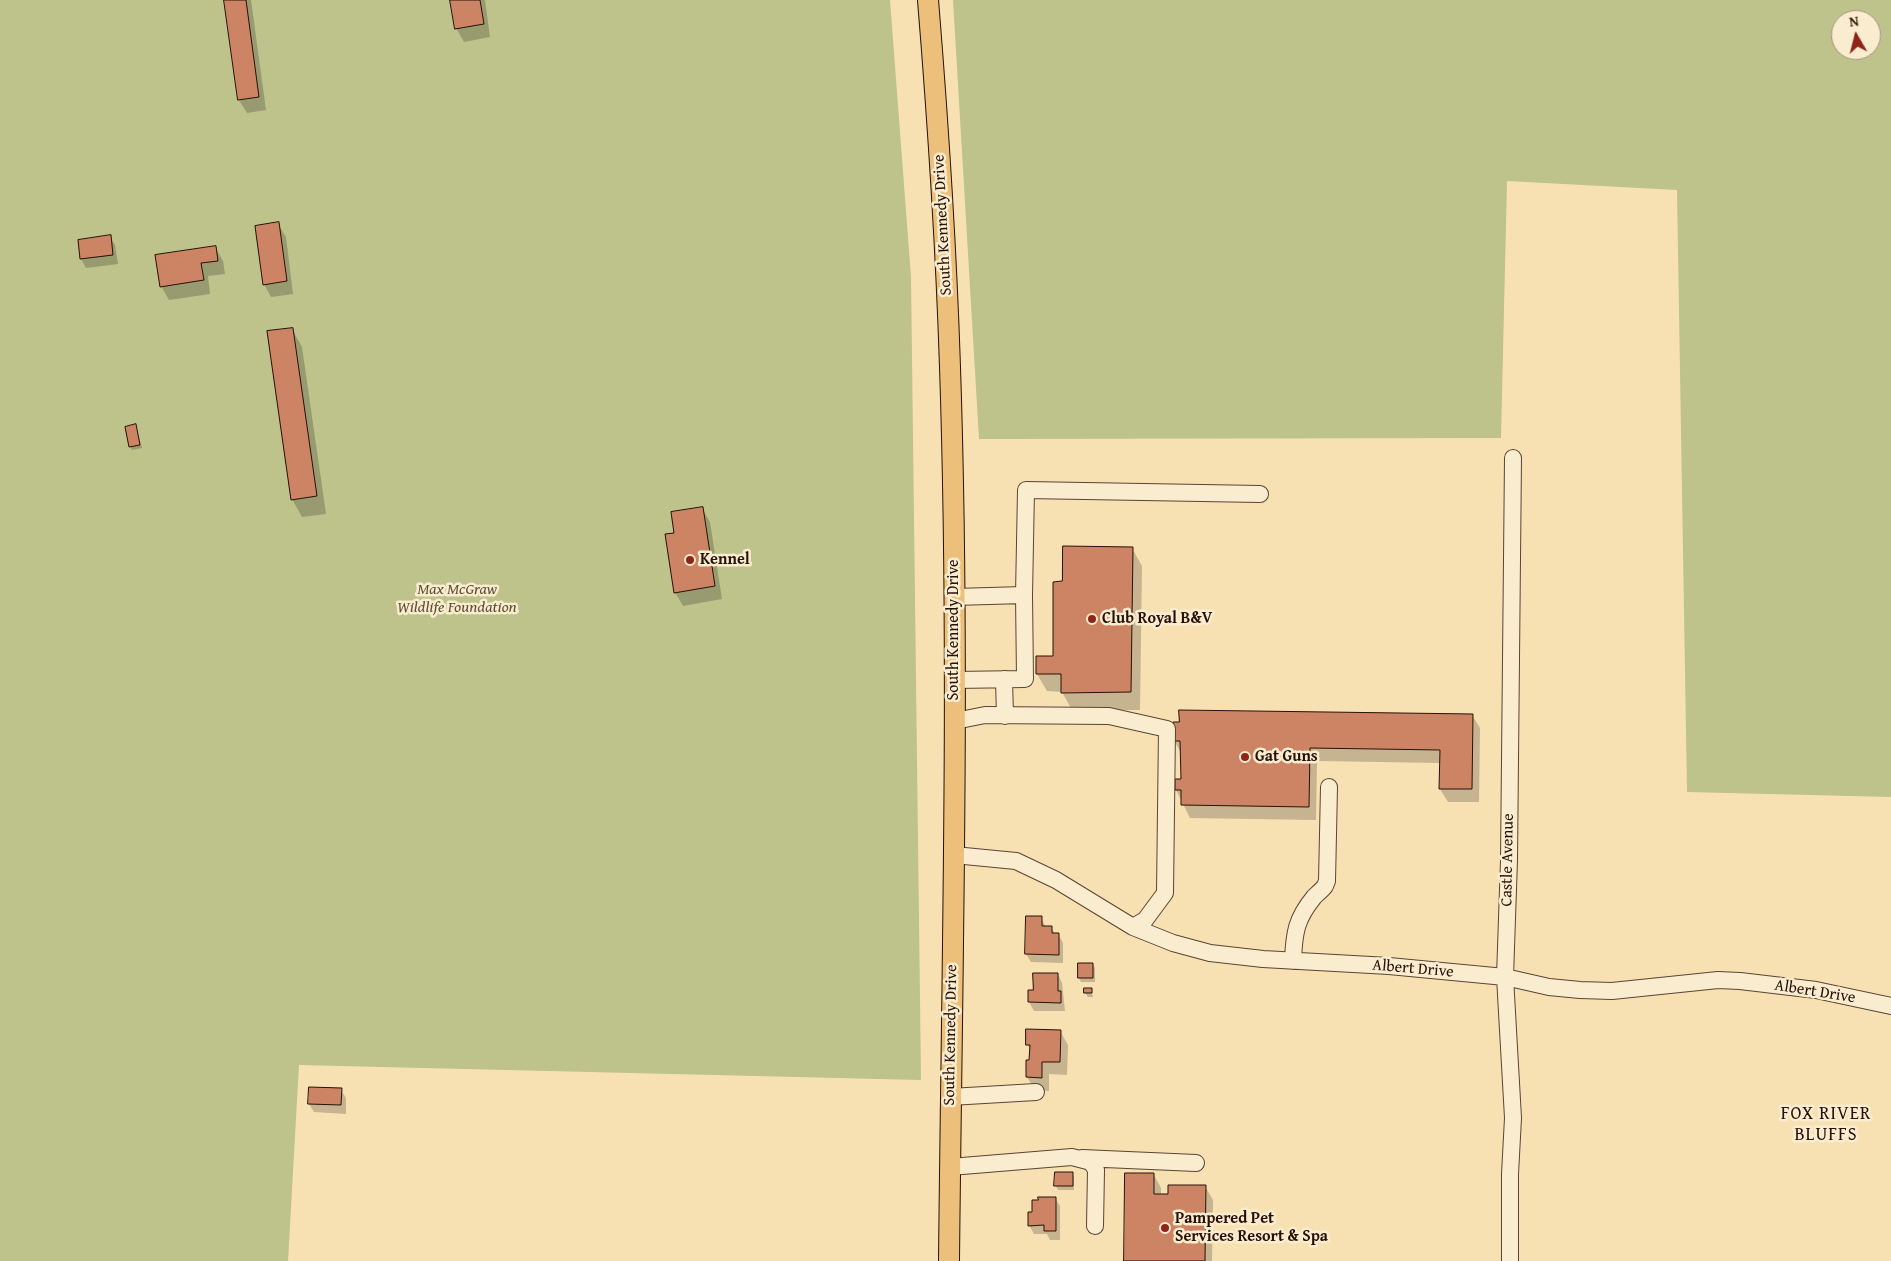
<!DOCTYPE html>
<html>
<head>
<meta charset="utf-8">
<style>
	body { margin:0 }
	#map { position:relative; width:1891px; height:1261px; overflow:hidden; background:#f7e1b3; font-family:"Gentium Book Plus",serif }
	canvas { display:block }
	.north { position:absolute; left:1831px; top:10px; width:50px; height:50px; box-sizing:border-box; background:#faecce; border:1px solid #a5947f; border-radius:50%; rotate:352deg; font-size:14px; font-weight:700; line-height:20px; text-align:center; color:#261008 }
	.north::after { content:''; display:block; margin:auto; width:18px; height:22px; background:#8f2418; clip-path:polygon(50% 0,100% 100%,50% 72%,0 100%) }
</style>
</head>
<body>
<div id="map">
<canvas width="1891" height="1261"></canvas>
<div class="north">N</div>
</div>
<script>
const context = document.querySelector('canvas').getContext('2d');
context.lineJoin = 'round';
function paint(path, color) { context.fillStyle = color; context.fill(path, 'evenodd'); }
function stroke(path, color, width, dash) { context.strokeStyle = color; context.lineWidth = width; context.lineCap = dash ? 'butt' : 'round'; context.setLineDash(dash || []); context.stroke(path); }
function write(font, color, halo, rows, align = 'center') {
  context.font = font + ' "Gentium Book Plus",serif'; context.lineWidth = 5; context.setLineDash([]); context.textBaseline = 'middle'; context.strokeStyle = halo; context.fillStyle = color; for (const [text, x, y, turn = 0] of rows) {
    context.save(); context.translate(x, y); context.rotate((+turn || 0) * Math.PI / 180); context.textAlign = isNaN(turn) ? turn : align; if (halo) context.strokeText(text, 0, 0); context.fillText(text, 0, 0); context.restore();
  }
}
const green = new Path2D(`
	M0 0H890L911 277 921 1080 299 1065 288 1261H0Z
	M953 0H1891V797L1687 792 1677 190 1507 181 1501 438 979 439ZM1841 20H1871V50H1841Z`);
const shadow = new Path2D(`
	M226 0H251L266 110 247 113 239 100Z
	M452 0H485L490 37 464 42 456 28Z
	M278 224 286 237 293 294 271 297 264 284Z
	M110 237 115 245 118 264 86 268 81 259 79 241Z
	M215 247 223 261 225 274 208 276 210 294 169 300 161 286Z
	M292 329 302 347 326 514 302 517 292 499Z
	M136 426 142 448 132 450 130 446Z
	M702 508 710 522 722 599 683 606 675 592V534Z
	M1132 548 1142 566 1140 710H1072L1062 692 1047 691 1037 674 1054 658Z
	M1472 715 1480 728 1479 802H1448L1440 789 1441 763 1317 761 1316 820 1190 818 1176 790 1182 780 1181 753 1174 740Z
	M1041 918 1046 927H1051L1055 934H1058L1063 943V963L1031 962 1026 954Z
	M1093 964 1095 968V982H1081L1079 978Z
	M1058 974 1062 983 1065 1011H1034L1029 1002V991H1034Z
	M1091 989 1093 997H1088L1085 993Z
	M1060 1031 1068 1045 1067 1075 1049 1074V1091L1035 1090 1027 1077 1031 1051 1027 1044Z
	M341 1090 346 1098V1114L314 1112 309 1104Z
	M1056 1173H1072L1074 1177V1190H1058L1056 1186Z
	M1154 1175 1161 1188V1195H1169L1205 1186 1213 1200 1212 1261H1125Z
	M1055 1198 1060 1206V1240H1050L1047 1234H1034L1029 1225 1039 1201Z`);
const building = new Path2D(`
	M224 0H246L259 97 238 100Z
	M450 0H480L484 24 455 29Z
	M279 222 287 281 263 285 255 226Z
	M111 235 113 255 80 259 78 240Z
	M216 246 218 261 201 263 204 280 160 287 155 255Z
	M293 328 317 496 291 500 267 331Z
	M136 424 140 445 129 447 125 427Z
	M703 507 715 586 674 593 665 534 674 533 671 512Z
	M1063 546 1133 547 1131 692 1061 693V674H1036V656H1053V582L1062 581Z
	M1179 710 1473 714 1472 789H1439L1440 750 1310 748 1309 807 1181 805V790H1175V779H1181L1180 741H1173V722H1179Z
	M1026 916H1042V926H1052V933H1059V955L1025 954Z
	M1078 963H1093V978H1078Z
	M1033 973H1058V991H1061V1003L1028 1002V990H1033Z
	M1084 988H1092V993H1084Z
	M1026 1029 1061 1030 1060 1062H1042V1078L1026 1077V1060H1029L1030 1045H1026Z
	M309 1087 342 1088 341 1105 308 1104Z
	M1055 1172H1073V1186H1054Z
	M1125 1173H1154V1194H1168V1185H1206L1205 1261H1124Z
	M1038 1197H1056V1231H1044V1225L1028 1226V1212H1032V1200H1038Z`);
const minor = new Path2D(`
	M1024 595 1026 490 1260 494
	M954 597 1024 595 1025 679 954 680
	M1004 679 1005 716
	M955 721 985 715 1109 716 1167 729 1165 893 1145 920 1133 927
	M954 855 1016 861 1056 880 1133 927 1173 943 1210 953 1263 959 1389 966 1505 977 1549 987 1580 990 1612 991 1718 980 1740 981 1816 990 1891 1006
	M1293 961C1294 933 1296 919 1314 897 1318 893 1322 890 1325 886L1327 881 1329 787
	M950 1097 1036 1092
	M1082 1158 1196 1163
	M950 1167 1072 1157 1091 1162 1096 1170 1095 1226
	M1510 1261V1174L1513 1118 1505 977 1509 860 1513 458`);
const major = new Path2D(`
	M928 0C938 122 946 244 950 367 960 665 952 963 949 1261`);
const markers = [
	[690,560,5,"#8f2418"],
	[1092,619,5,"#8f2418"],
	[1245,757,5,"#8f2418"],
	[1165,1228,5,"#8f2418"]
];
const streetNames = [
	["South Kennedy Drive",943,225,-93],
	["South Kennedy Drive",954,630,-90],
	["Castle Avenue",1508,860,-89],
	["Albert Drive",1413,969,5],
	["Albert Drive",1815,992,9],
	["South Kennedy Drive",951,1035,-89]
];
const poiNames = [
	["Kennel",700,560],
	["Club Royal B&V",1102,619],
	["Gat Guns",1255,757],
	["Pampered Pet",1175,1219],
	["Services Resort & Spa",1175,1237]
];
const parkNames = [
	["Max McGraw",457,590],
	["Wildlife Foundation",457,608]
];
const neighbourhoodNames = [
	["FOX RIVER",1826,1114],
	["BLUFFS",1826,1135]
];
paint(green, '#bec28b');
paint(shadow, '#0003');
paint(building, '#cd8464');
stroke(building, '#261008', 1);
stroke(minor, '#5a4433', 18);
stroke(major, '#261008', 22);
stroke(minor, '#faecce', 16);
stroke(major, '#ecc07a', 20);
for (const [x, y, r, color] of markers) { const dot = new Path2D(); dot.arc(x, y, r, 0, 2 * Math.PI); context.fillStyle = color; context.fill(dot); stroke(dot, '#faecce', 2); }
write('16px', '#261008', '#faecce', streetNames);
write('bold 16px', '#261008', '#faecce', poiNames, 'left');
write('italic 16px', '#5b4e36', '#faecce', parkNames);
context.letterSpacing = '1px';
write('18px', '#261008', '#faecce', neighbourhoodNames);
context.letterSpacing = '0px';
</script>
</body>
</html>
